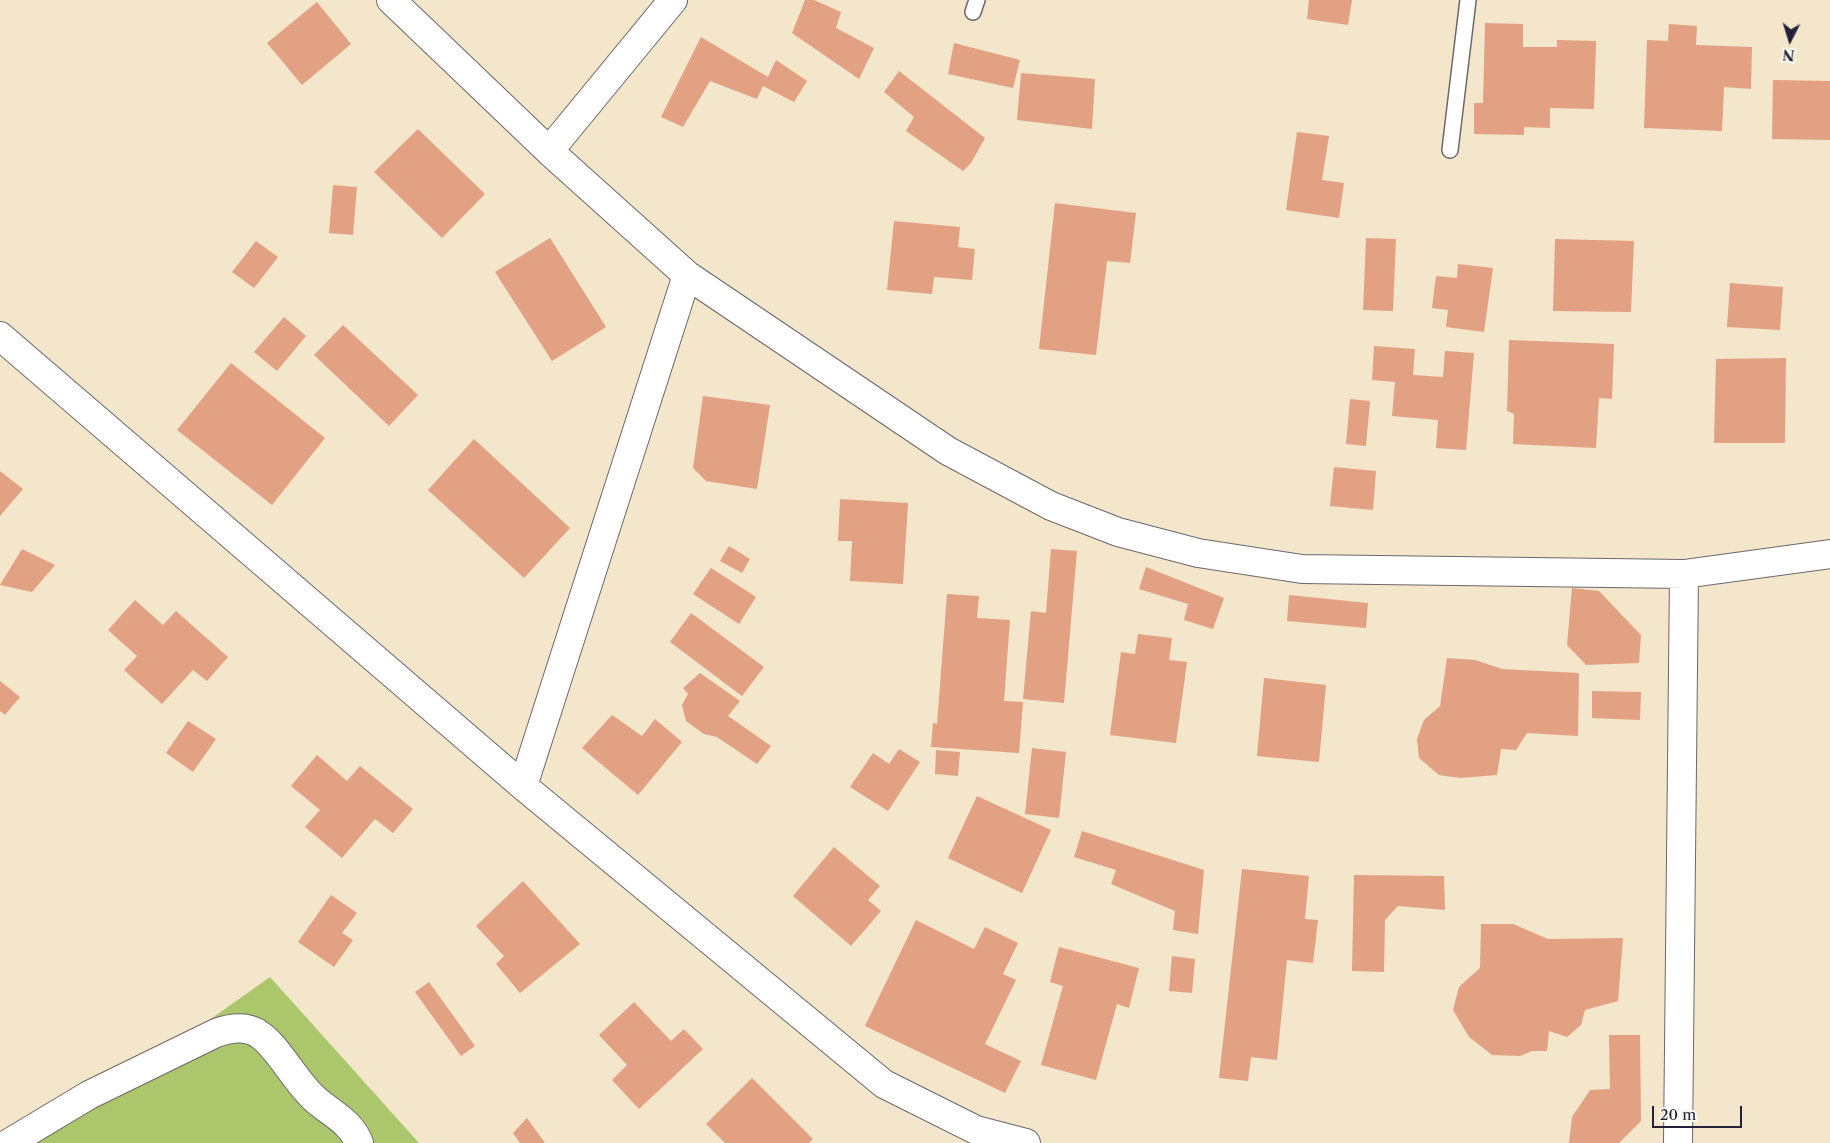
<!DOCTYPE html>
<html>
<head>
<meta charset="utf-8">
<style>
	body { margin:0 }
	#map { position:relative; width:1830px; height:1143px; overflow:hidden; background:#f3e6cb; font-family:"Libre Caslon Text",serif }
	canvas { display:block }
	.north { position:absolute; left:1765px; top:15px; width:50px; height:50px; -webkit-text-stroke:4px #fbf7ec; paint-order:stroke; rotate:185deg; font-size:14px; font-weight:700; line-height:20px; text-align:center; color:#22223b }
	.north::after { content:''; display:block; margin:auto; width:18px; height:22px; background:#22223b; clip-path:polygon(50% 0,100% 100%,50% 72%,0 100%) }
	.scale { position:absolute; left:1652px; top:1106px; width:90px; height:22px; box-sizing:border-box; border:2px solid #22223b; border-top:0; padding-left:6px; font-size:15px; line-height:18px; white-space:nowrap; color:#22223b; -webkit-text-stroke:4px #fbf7ec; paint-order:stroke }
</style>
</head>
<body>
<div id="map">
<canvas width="1830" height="1143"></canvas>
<div class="north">N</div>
<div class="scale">20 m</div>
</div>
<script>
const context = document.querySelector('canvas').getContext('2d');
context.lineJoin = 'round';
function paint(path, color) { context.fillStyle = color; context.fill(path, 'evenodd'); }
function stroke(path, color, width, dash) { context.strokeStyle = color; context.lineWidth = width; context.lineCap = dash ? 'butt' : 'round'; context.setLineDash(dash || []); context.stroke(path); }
const green = new Path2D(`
	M270 977 419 1143H36Z`);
const building = new Path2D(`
	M805 0H814L841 12 836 28 874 48 859 79 792 33Z
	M1309 0H1352L1348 25 1307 19Z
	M317 2 351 44 302 85 267 43Z
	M1485 23 1523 24V47H1557V40L1596 41 1594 109 1550 108V128L1524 127V135L1474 134V103H1483Z
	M1669 24 1697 26 1696 45 1752 47 1751 89 1724 87 1722 131 1644 128 1647 40 1668 41Z
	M701 37 768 77 776 60 807 81 794 102 763 86 757 99 710 81 683 127 661 117Z
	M954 43 1020 60 1013 88 948 74Z
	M899 71 985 138 971 163 963 171 906 131 914 117 884 92Z
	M1021 73 1095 79 1092 129 1017 120Z
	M1773 80 1830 81V140L1772 139Z
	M418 129 485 194 442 238 374 172Z
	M1297 132 1329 136 1322 180 1344 183 1339 218 1286 210Z
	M333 185 357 187 353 235 329 233Z
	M1055 203 1136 213 1130 263 1107 261 1096 355 1039 349Z
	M894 221 960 227 958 247 975 249 972 280 934 277 932 294 887 290Z
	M550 238 606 327 552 361 495 272Z
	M1366 238 1396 239 1393 311 1363 310Z
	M1555 239 1634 241 1631 312 1553 311Z
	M256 241 278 257 254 288 232 272Z
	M1458 264 1493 268 1484 332 1446 327 1448 310 1432 308 1436 276 1457 278Z
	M1730 283 1783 287 1780 330 1727 327Z
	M284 317 306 336 277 371 254 352Z
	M343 325 418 395 389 426 314 355Z
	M1509 340 1614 344 1612 399 1599 398 1596 448 1513 444 1514 414 1507 411Z
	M1374 346 1415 349 1413 375 1443 377 1445 351 1474 353 1466 450 1436 448 1438 420 1392 416 1395 382 1372 380Z
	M1786 358 1785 443H1714L1716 359Z
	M231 363 325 438 272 505 177 430Z
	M703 396 770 405 757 489 706 481 693 468Z
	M1350 399 1370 401 1366 446 1346 444Z
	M474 439 570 528 524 578 428 490Z
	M1334 467 1376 471 1373 510 1330 506Z
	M0 471 23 489 0 516Z
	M840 499 908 503 903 584 850 581 852 541H838Z
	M729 546 750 559 742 573 720 561Z
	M22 549 55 565 32 592 0 585Z
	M1051 549 1077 551 1064 703 1023 699 1031 611 1046 613Z
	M1146 567 1224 598 1213 629 1184 620 1188 604 1139 589Z
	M711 568 756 597 739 624 693 594Z
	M1572 588 1599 591 1641 635 1639 663 1586 665 1567 645Z
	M947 594 979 596 977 618 1010 620 1004 701 1023 702 1019 753 931 747 933 723 937 724Z
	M1289 595 1368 603 1366 628 1287 621Z
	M135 600 163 625 176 611 228 657 207 681 193 670 162 704 124 670 137 656 108 630Z
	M691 613 764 667 742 696 670 642Z
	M1138 634 1172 638 1169 660 1187 662 1176 743 1110 735 1121 652 1135 654Z
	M1447 658 1475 660 1502 669 1579 673 1578 736 1527 733 1516 750 1501 749 1497 775 1460 778 1439 775 1419 758 1417 739 1424 720 1440 706Z
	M700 673 740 701 728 716 771 746 757 764 717 737 704 734 686 721 682 705 688 694 683 688Z
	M1264 678 1326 685 1319 762 1257 756Z
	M0 681 20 697 5 715 0 711Z
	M1592 691 1641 692 1640 720 1592 718Z
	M612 715 642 736 655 719 682 742 638 795 582 748Z
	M188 721 216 739 193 772 166 753Z
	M1032 748 1066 752 1059 818 1025 814Z
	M899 749 920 762 888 811 850 787 873 753 889 764Z
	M936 750 960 752 958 776 935 774Z
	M317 755 347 781 360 766 413 809 393 833 375 819 342 858 305 827 320 810 291 786Z
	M977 796 1051 830 1022 893 948 858Z
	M1082 831 1204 870 1198 934 1173 930 1175 911 1111 884 1116 870 1074 857Z
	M834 847 880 886 868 900 881 911 851 946 793 896Z
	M1242 869 1309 876 1305 919 1318 920 1313 963 1287 960 1277 1060 1251 1057 1248 1081 1219 1078Z
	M1354 875 1444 876 1445 910 1398 906 1385 920 1384 972 1352 971Z
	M523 881 580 944 520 993 496 964 504 956 476 926Z
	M331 895 357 913 342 933 353 940 334 967 298 942Z
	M916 920 974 949 985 927 1018 943 1003 974 1016 980 985 1044 1021 1061 1005 1093 865 1026Z
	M1481 924H1513L1548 939 1623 938 1618 1001 1585 1010 1581 1025 1567 1037 1549 1031 1547 1051H1532L1520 1056 1492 1055 1469 1037 1453 1010 1459 987 1480 968Z
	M1059 947 1139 968 1129 1008 1117 1004 1096 1080 1041 1065 1063 986 1050 982Z
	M1172 956 1195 959 1192 993 1169 991Z
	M429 982 475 1046 461 1056 415 992Z
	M634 1002 671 1041 684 1029 703 1049 639 1109 612 1080 627 1065 599 1035Z
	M1609 1035H1640L1641 1121 1619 1143H1569L1572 1117 1590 1090 1610 1089Z
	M752 1078 813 1139 809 1143H725L706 1124Z
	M527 1118 545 1143H520L513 1133Z`);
const lane = new Path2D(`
	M973 12 977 0
	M1450 150 1468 0`);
const street = new Path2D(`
	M391 0 549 151 687 275 948 451 1051 506 1118 532 1198 553 1302 569 1684 574 1830 554
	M549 151 673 0
	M0 336 523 786 687 275
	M523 786 884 1084 976 1130 1026 1143
	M9 1143 89 1095 216 1033C230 1028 247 1025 260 1035 280 1049 295 1082 316 1100 332 1114 351 1122 359 1143
	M1678 1143 1684 574`);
paint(green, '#acc66c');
paint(building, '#e1a182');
stroke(lane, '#6b676d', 18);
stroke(street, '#6b676d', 30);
stroke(lane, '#fff', 15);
stroke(street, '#fff', 28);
</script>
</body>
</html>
